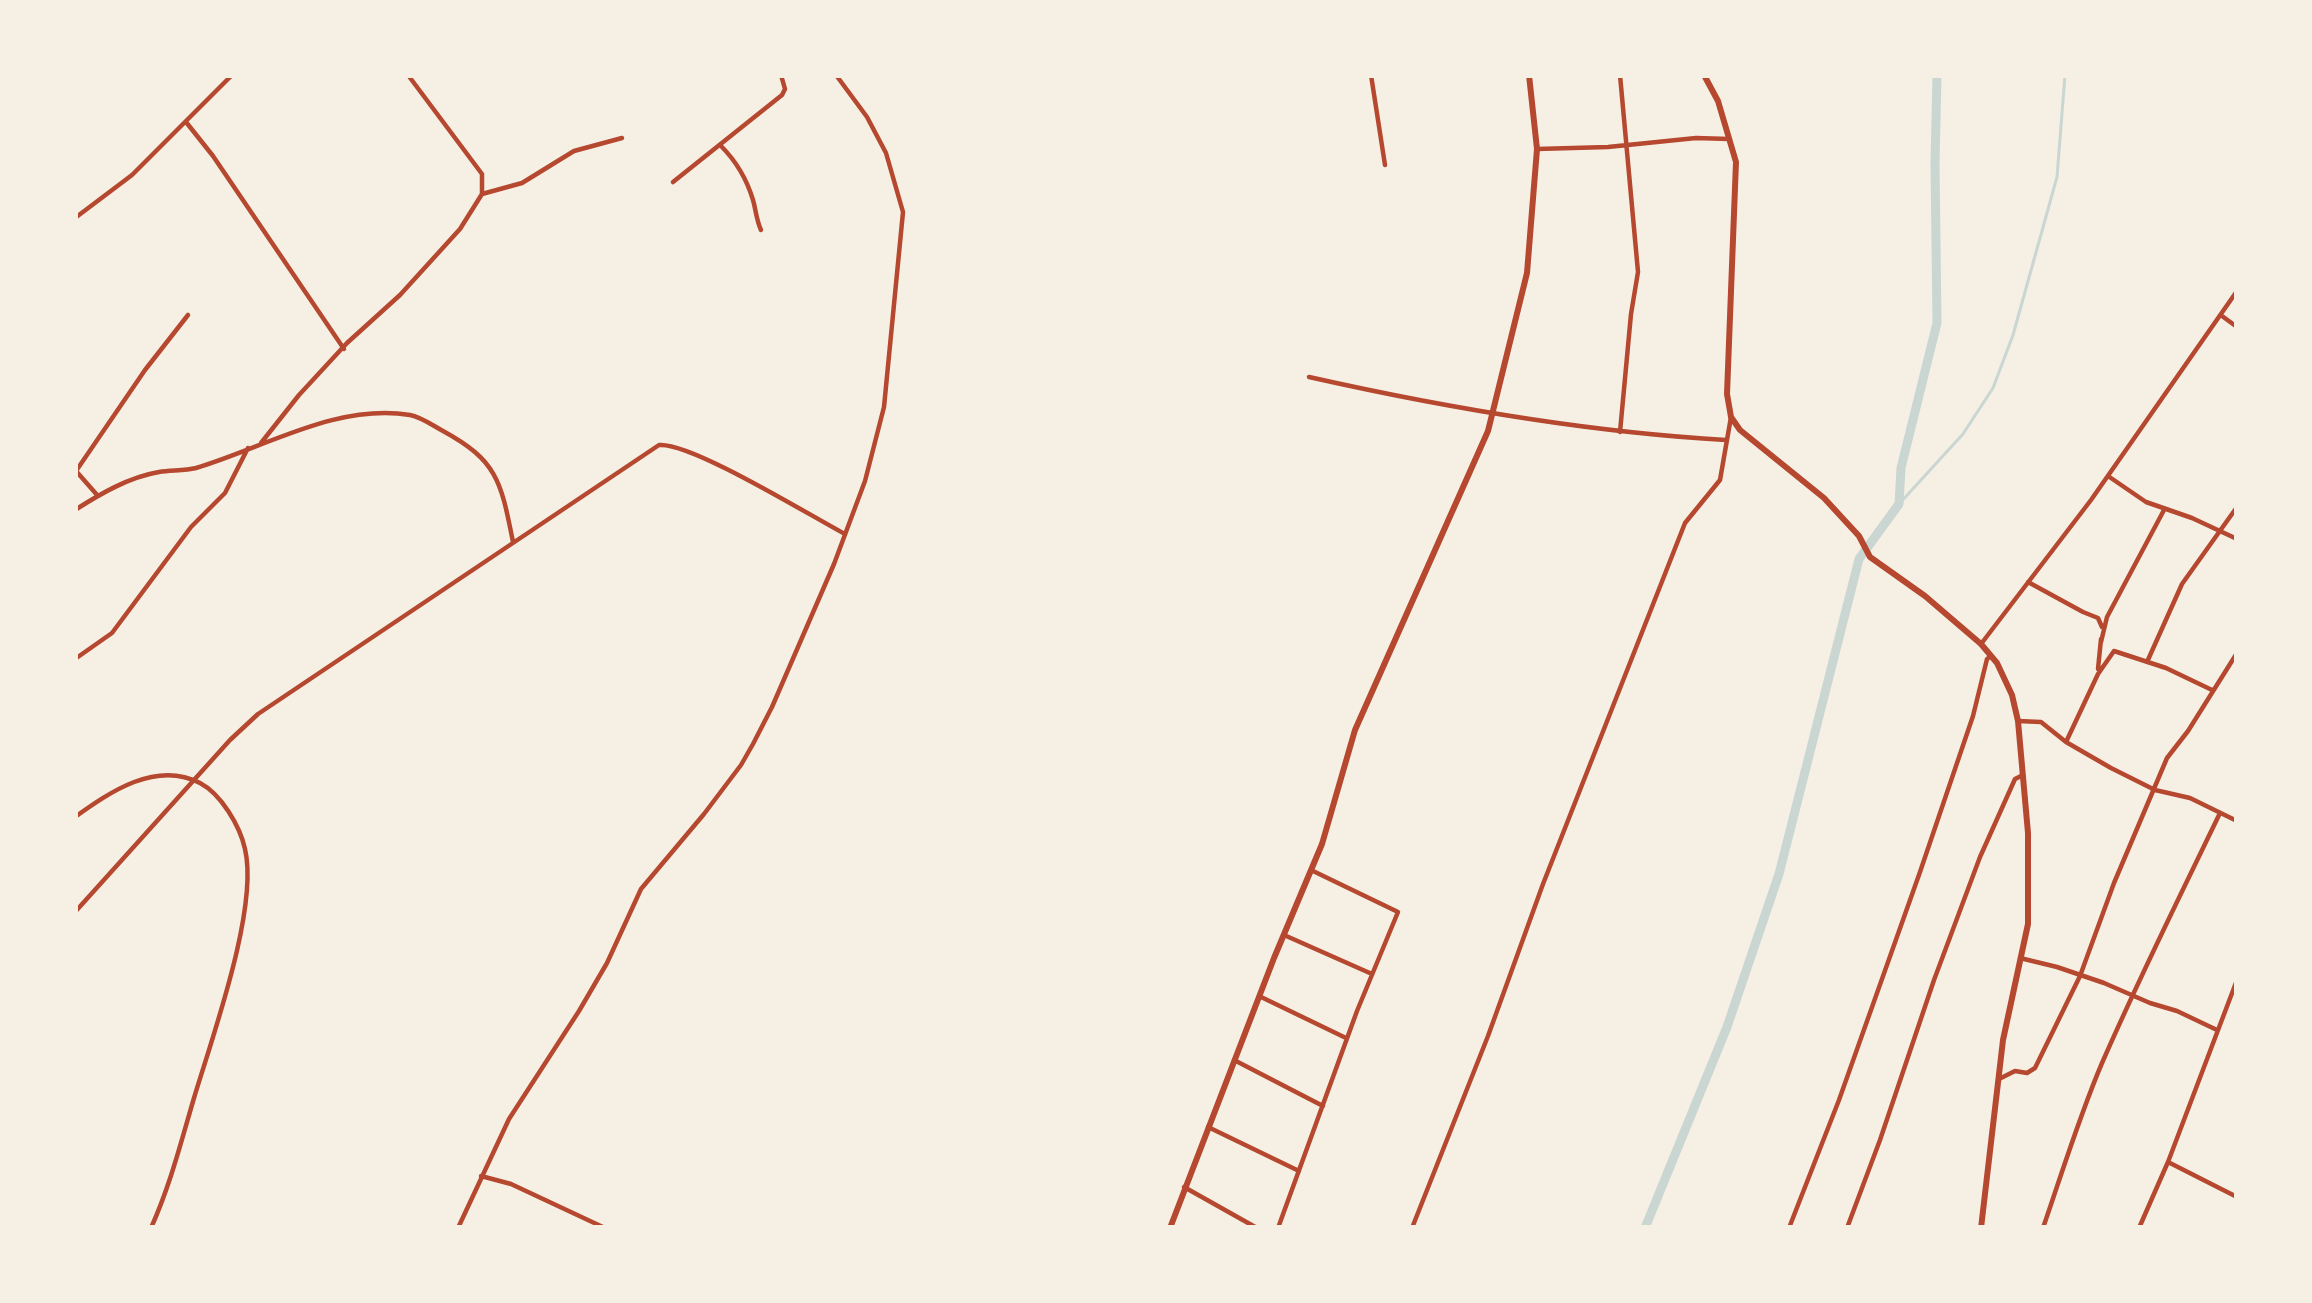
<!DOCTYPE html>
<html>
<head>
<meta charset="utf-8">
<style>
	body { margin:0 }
	#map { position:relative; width:2312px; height:1303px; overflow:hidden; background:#f6efe4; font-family:Literata,serif }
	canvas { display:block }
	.frame { position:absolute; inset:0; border:78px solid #f6efe4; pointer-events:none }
</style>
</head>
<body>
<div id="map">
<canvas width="2312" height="1303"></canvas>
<div class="frame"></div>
</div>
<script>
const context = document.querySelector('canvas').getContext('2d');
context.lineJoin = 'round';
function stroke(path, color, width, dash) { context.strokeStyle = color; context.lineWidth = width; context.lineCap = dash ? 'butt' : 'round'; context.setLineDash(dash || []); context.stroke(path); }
const stream = new Path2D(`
	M1899 504 1963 434 1993 388 2013 335 2057 177 2065 75`);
const canal = new Path2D(`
	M1645 1228 1727 1027 1779 874 1859 559 1899 504 1901 468 1937 323 1935 163 1937 75`);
const minor = new Path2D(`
	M1371 75 1385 165
	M186 122 213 156 344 349
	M721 146C735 160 747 180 753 200 756 210 756 219 761 230
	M1537 149 1608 147 1696 138 1729 139
	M673 182 782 95 785 89 781 75
	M482 194 522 183 574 151 622 138
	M75 218 132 175 232 75
	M2222 316 2237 327
	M1309 377C1447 408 1585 432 1726 440
	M1620 432 1631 314 1638 272 1620 75
	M261 443 299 395 347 343 400 295 460 229 482 194V174L408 75
	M2108 476 2146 502 2192 518 2237 539
	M98 496 76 471 145 370 188 315
	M75 510C100 494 129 477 159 472 171 470 184 471 196 468 264 448 336 403 410 415 421 417 432 425 443 431 498 461 501 482 513 542
	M2028 582 2083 612 2098 618 2102 627
	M2101 642 2107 617 2164 510
	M1981 644 2091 500 2237 291
	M75 659 112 633 191 527 225 493 248 448
	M2147 662 2182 584 2237 507
	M2098 669 2101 639
	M2018 721 2041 722 2066 742 2111 768 2155 790 2190 798 2237 821
	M2066 742 2098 674 2114 651 2166 668 2212 690
	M75 817C110 792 156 760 200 783 221 794 240 826 245 849 259 908 212 1038 194 1098 181 1142 170 1186 151 1228
	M75 912 230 740 258 714 659 445C691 442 809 515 845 534
	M1284 935 1372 974
	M2020 958 2057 967 2104 983 2150 1003 2177 1011 2217 1030
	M1259 996 1346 1038
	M1234 1060 1323 1106
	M1999 1079 2015 1071 2027 1073 2035 1068 2080 976 2114 883 2167 758 2188 731 2237 653
	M1208 1127 1299 1171
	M2168 1162 2237 1197
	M481 1176 511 1184 605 1228
	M1184 1187 1257 1228
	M458 1228 509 1119 579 1011 607 963 641 889 704 814 741 765 753 744 772 707 834 564 865 481 884 407 903 212 886 153 867 117 836 75
	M1278 1228 1357 1011 1398 912 1313 871
	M1412 1228 1488 1036 1543 884 1685 523 1720 480 1731 417
	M1789 1228 1839 1100 1920 872 1973 716 1987 659 1991 656
	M1847 1228 1880 1140 1934 980 1980 857 2015 779 2021 776
	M2043 1228C2062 1173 2079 1117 2102 1063 2139 978 2180 896 2220 813
	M2139 1228 2168 1162 2237 980`);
const secondary = new Path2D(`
	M1704 75 1718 101 1736 162 1727 394 1731 417 1740 430 1824 498 1859 536 1870 557 1925 596 1981 644 1997 663 2012 695 2018 721 2028 833V924L2003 1040 1981 1228
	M1170 1228 1274 958 1322 844 1355 730 1488 431 1527 273 1537 149 1529 75`);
stroke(stream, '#c9d6d2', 3);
stroke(canal, '#c9d6d2', 9);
stroke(minor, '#b5482f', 4.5);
stroke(secondary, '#b5482f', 6);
</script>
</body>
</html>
